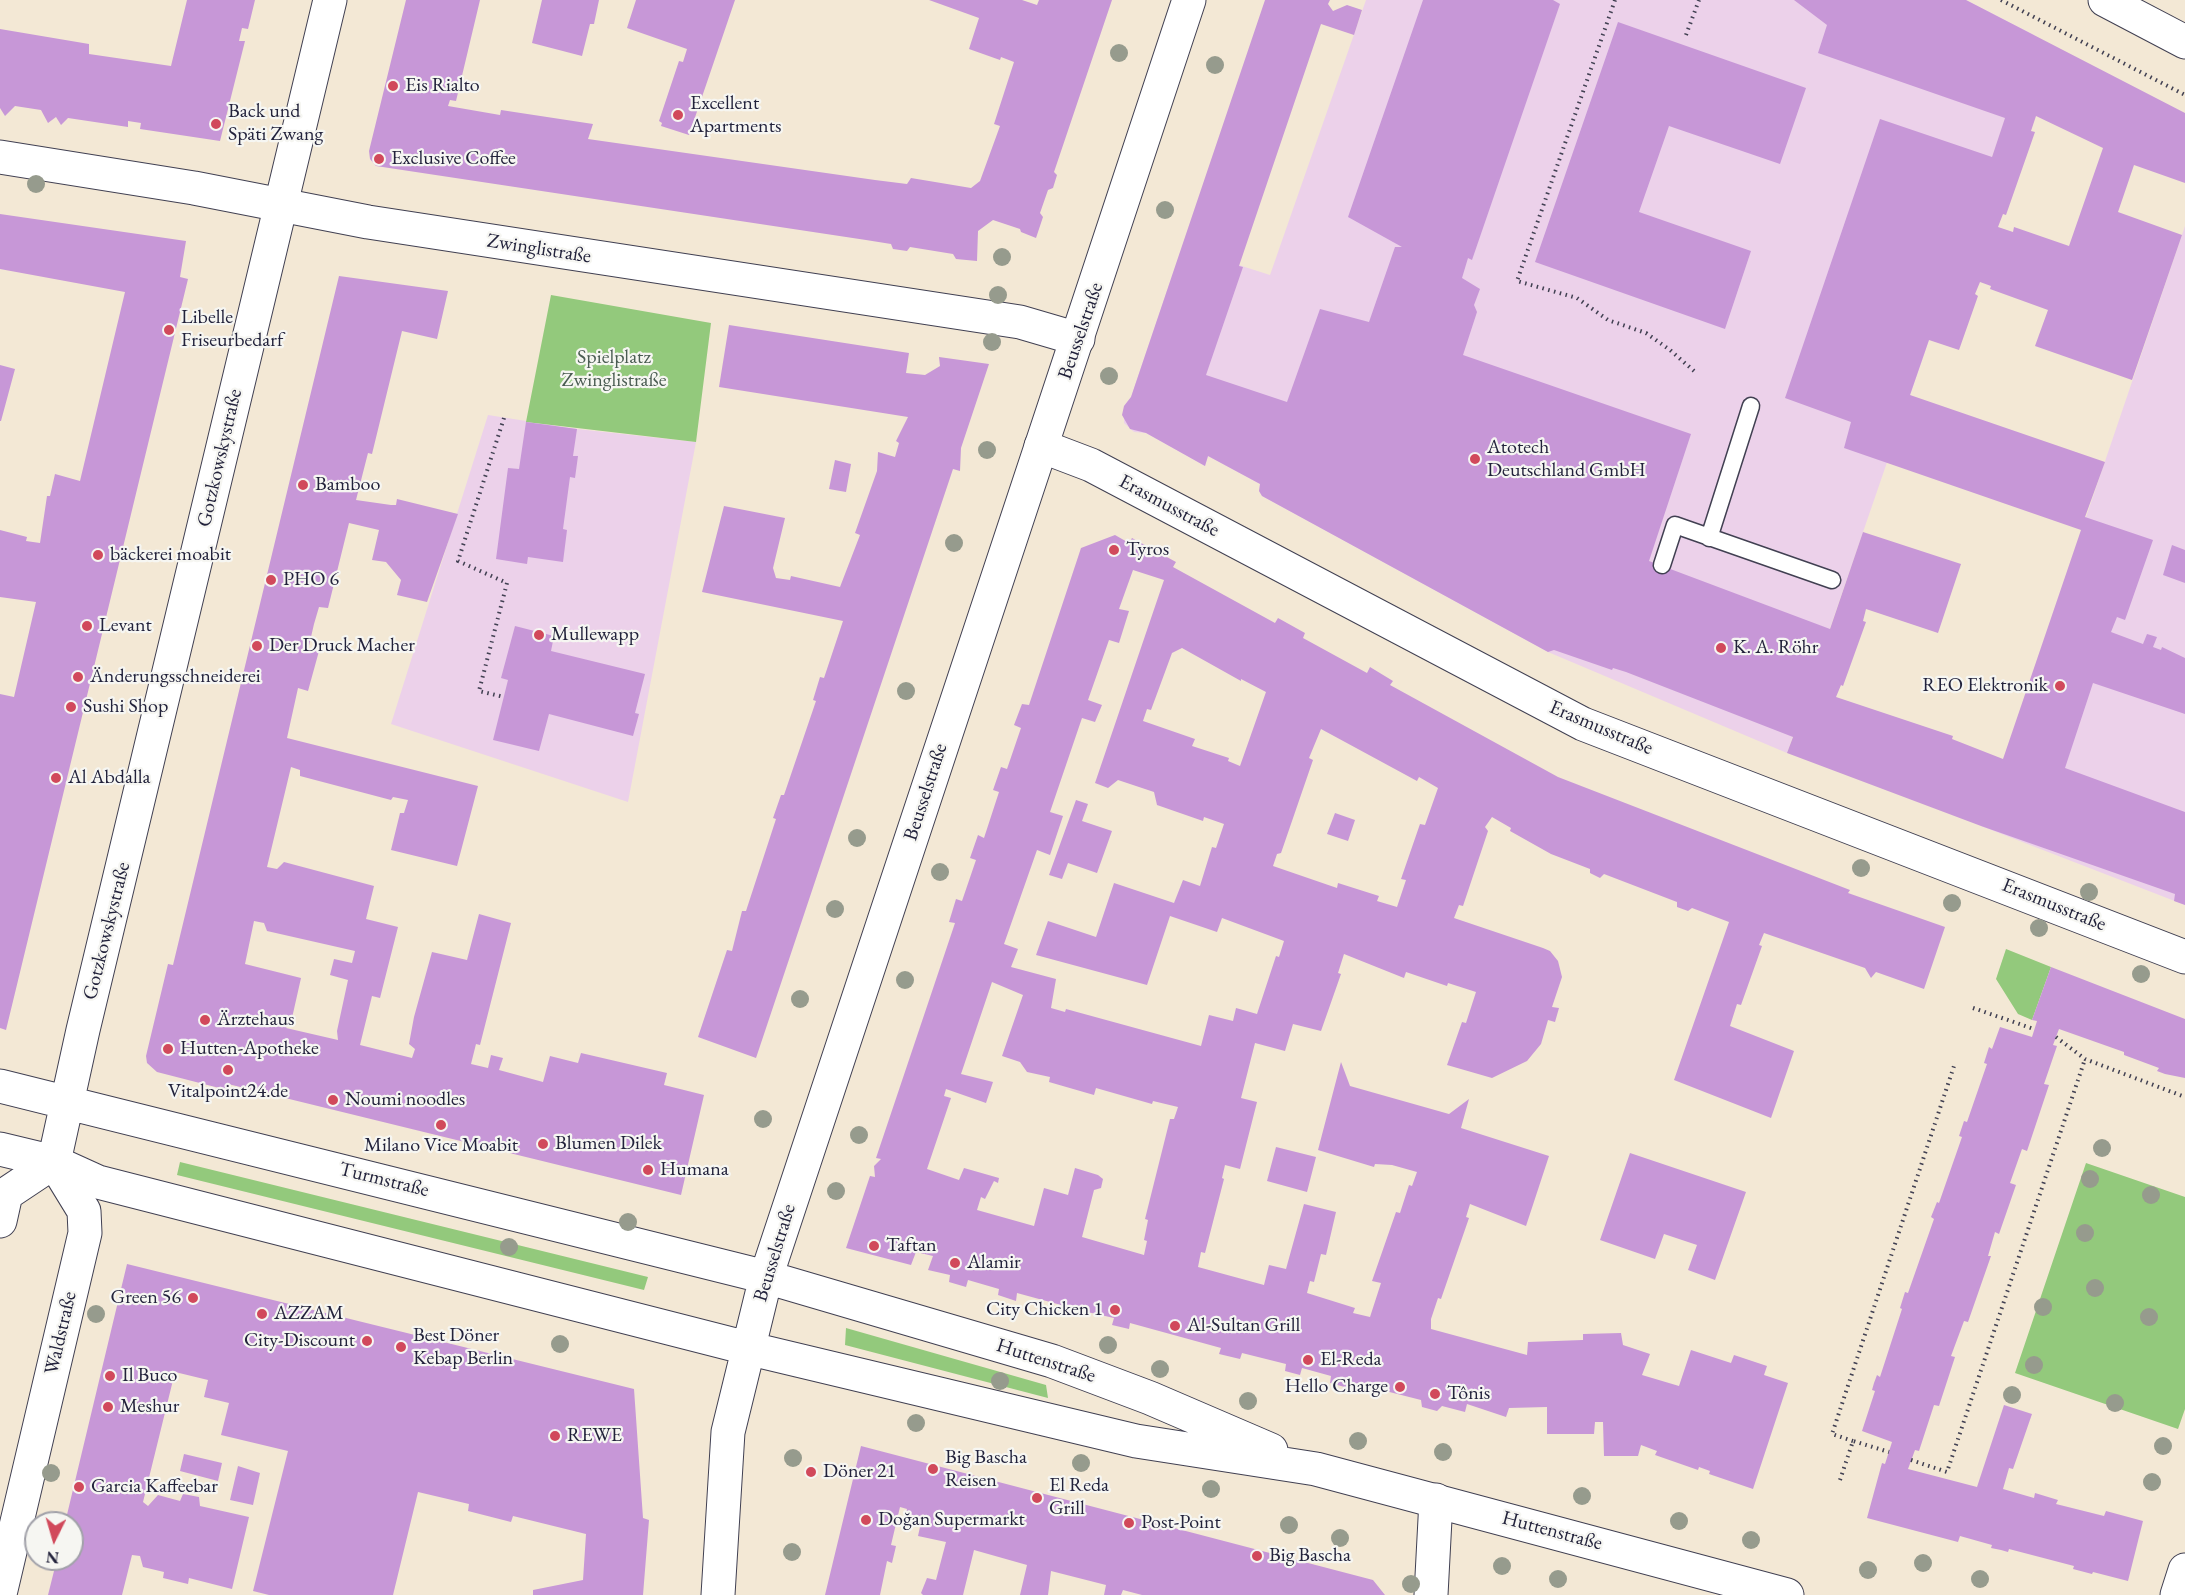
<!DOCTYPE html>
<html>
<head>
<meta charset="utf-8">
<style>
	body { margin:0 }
	#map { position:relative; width:2185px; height:1595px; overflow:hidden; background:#f3e8d5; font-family:"EB Garamond",serif }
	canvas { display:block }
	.north { position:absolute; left:24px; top:1511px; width:60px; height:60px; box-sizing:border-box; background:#f6f6f2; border:2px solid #a1a1a9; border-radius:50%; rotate:185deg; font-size:16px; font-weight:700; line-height:24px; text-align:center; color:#22223b }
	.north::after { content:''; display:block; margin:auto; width:21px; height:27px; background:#d1495b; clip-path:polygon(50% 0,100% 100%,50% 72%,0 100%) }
</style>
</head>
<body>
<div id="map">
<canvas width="2185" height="1595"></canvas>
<div class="north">N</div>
</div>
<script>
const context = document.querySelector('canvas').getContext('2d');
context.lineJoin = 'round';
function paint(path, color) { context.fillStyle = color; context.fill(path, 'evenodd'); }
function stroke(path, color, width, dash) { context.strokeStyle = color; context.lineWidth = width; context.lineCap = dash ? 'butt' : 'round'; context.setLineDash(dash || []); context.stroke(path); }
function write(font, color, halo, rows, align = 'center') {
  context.font = font + ' "EB Garamond",serif'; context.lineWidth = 4.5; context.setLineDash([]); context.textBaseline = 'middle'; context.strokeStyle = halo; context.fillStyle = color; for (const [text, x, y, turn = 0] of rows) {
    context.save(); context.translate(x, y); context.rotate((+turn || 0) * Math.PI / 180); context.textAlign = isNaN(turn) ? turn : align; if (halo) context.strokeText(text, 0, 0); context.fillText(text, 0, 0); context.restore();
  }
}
const built = new Path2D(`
	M1366 0H1966L2034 35 1787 753 1548 652 1262 496 1259 491 1260 484 1208 456 1205 466 1146 433 1134 432 1124 423V406L1131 397 1182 247 1270 275Z
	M2185 226V905L1981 826Z
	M488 415 577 429 696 442 628 802 391 724Z`);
const green = new Path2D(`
	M551 295 711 323 696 442 526 422Z
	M2006 949 2051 967 2032 1020 2018 1014 1996 979Z
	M180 1162 648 1277 644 1290 177 1175Z
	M2086 1163 2185 1197V1409L2178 1429 2015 1373Z
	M846 1328 1046 1385 1048 1398 845 1345Z`);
const building = new Path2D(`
	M187 0H255L248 29 242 28 239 41H245L220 141 140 129 141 123 128 121V127L68 118 61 125 56 117 48 123 41 110 15 106 5 116 0 108V29L89 44V54L171 66Z
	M406 0H480L456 101 450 100 448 106 500 115 501 110 593 124 588 139 875 180 907 184 911 178 971 188 980 181 1000 126 994 124 1014 62 1001 57 1000 60 969 49 979 18 929 0H1022L1037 5 1039 0H1112L1054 172 1057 175 1053 188 1048 190 1040 213 1043 217 1036 238 1021 232 1020 229 993 220 978 231 977 261 956 259 953 254 910 247 907 251 893 249 891 244 866 240 376 166 370 159 369 151Z
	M542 0H599L594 24H590L582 56 532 43Z
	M636 0H735L689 135 661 126 662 123 659 121 679 61 683 62 687 49 627 28Z
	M1265 0H1330L1328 4 1333 11 1347 5 1362 10 1354 35 1321 24 1239 266 1243 267 1206 375 1287 402 1320 309 1369 322 1395 247H1402L1348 217 1423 0H1553L1560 4 1472 260 1468 258 1462 278 1480 289 1474 305 1477 312 1463 355 1691 434 1649 561 1830 629 1863 532 1961 564 1938 633 1866 609 1863 621 1866 622 1843 686 1841 685 1836 697 1953 736 1952 739 2003 759 2081 530 1844 448 1851 422 1785 398 1880 119 1992 157 2005 118 1818 53 1827 25 1794 0H1966L2185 113V183L2134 165 2118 212 2182 235 2132 380 2035 346 2048 310 1990 289 1991 286 1980 282 1975 294 1978 296 1959 350 1929 340 1910 395 2105 462 2085 517 2153 540 2125 620 2117 617 2111 632 2143 644 2147 634 2157 637 2153 647 2161 650 2162 647 2185 658V714L2093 683 2065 768 2185 812V905L2174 901 2175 894 1981 826 1787 753 1793 737 1626 672 1613 668 1612 670 1554 650 1548 652 1262 496 1259 491 1260 484 1208 456 1205 466 1146 433 1130 429 1122 415 1124 406 1131 397ZM2036 116 2103 148 2069 246 2014 227 2013 232 1998 227 2003 214 2006 215 2035 132 2031 131Z
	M1618 22 1806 88 1780 164 1669 126 1639 212 1751 251 1725 329 1535 262Z
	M0 214 186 241 180 277 188 279 6 1030 0 1028V694L14 697 36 602 0 597V530L27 537 26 541 40 543 47 496H50L55 474 80 481 125 292 0 269Z
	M339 276 448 291 437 339 402 331 372 454 368 453 356 500 391 505H396L397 499 458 514 427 602 397 595 401 580 386 562 372 560 379 530 349 523 328 608 319 607 314 624 308 650 319 651 308 691 298 688 287 738 478 786 457 866 391 850 400 813H404L408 800 393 797 391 800 300 776V770L291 767 267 867 277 869 284 862 374 886 366 919 398 927 380 998 372 996 360 1045 412 1058 415 1049 409 1044 414 1017 432 952 467 960 479 914 511 923 480 1045 476 1044 471 1064 488 1068 491 1055 503 1058 499 1070 543 1082 550 1056 578 1063 581 1053 667 1073 664 1085 704 1095 681 1195 228 1084 227 1090 157 1072 147 1063 146 1056 168 964 173 965ZM254 921 264 923 267 931 355 951 352 963 334 959 330 975 348 980 337 1031 338 1040 286 1028 292 1018 301 978 245 964Z
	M729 325 909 353 906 373 925 375 940 366 939 357 989 364 961 448 960 471 953 469 756 1058 698 1037 727 950 732 951 742 911H746L776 819 773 818 781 795H784L816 701 813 700 820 677 824 678 843 621 702 592 724 506 785 518 773 568 776 578 790 580 791 576 840 587 860 535 855 533 877 471 878 452 895 457 899 443 896 441 908 417 719 387Z
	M0 365 15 369 1 421H0Z
	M526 422 577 429 573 456H578L575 478 570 477 563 529 567 530 563 562 528 557 527 564 496 559 508 468 519 469Z
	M835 460 851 464 846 492 829 489Z
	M1115 535 1129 543 1132 538 1176 562 1173 567 1275 623 1278 618 1305 633 1303 638 1367 673 1370 667 1393 681 1390 685 1558 777 1850 890 1848 893 1945 927 1924 989 1876 972 1871 978 1865 968 1764 933 1759 945 1762 946 1741 1005 1737 1004 1730 1026 1794 1051 1771 1118 1674 1080 1729 922 1692 908 1688 911 1677 907V902L1604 874 1600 878 1590 873V869L1551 854 1510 831 1511 828 1492 817 1485 827 1488 831 1463 906 1459 905 1454 918 1543 948 1550 951 1558 961 1562 977 1552 1007 1559 1008 1555 1022 1548 1020 1541 1044 1527 1061 1492 1078 1447 1065 1462 1022 1466 1023 1476 992 1448 983 1447 986 1406 972 1404 978 1344 954 1338 973 1341 974 1321 1031 1293 1024 1285 1051 1255 1043 1241 1098 1257 1102 1240 1169 1225 1165 1222 1178 1224 1179 1205 1253 1201 1252 1198 1267 1264 1285 1269 1265 1286 1269 1304 1204 1336 1212 1326 1255 1321 1254 1314 1282 1310 1281 1307 1293 1355 1308 1353 1313 1370 1317 1381 1283 1372 1281 1396 1212 1400 1213 1409 1185 1412 1186 1417 1172 1392 1165 1375 1164 1374 1167 1318 1150 1341 1062 1350 1086 1449 1114 1469 1099 1461 1128 1549 1156 1526 1226 1470 1204 1466 1217 1469 1218 1441 1299 1438 1298 1431 1319V1329L1527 1355 1528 1342 1583 1340V1334L1621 1333 1623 1345 1650 1354 1642 1375 1679 1386 1691 1350 1731 1363 1734 1355 1767 1366 1764 1375 1788 1383 1753 1489 1709 1474 1710 1471 1699 1467 1698 1470 1655 1455 1657 1451 1641 1445 1638 1456H1604L1603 1422H1595L1594 1434H1547V1407L1509 1408 1506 1417 1467 1404 1465 1412 1442 1406 1437 1411 1422 1407 1421 1400 1354 1383 1352 1389 1330 1383 1331 1376 1302 1368 1300 1375 1285 1371 1286 1364 1242 1353 1240 1359 1219 1354 1221 1348 1130 1323 1129 1329 1112 1325 1114 1318 1083 1311 1082 1317 1060 1311 1061 1305 1017 1293 1016 1301 998 1295 999 1289 968 1280 966 1287 949 1282 950 1275 928 1270 933 1256 916 1252 911 1265 846 1248 870 1176 875 1177 874 1166 881 1159 876 1158 955 923 949 922 956 899 962 901 976 860 970 858 978 835 984 838 999 792 993 790 1001 767 1007 769 1021 728 1014 725 1022 704 1029 705 1081 548ZM1133 570 1164 580 1095 783 1108 788 1118 780 1154 792 1157 805 1203 821 1204 817 1224 824 1216 848 1212 847 1200 886 1183 880 1174 903 1114 883 1096 937 1048 921 1036 955 1147 985 1170 916 1217 932 1222 918 1284 941 1279 957 1276 956 1257 1014 1236 1008 1233 1021 1209 1015 1201 1046 1066 1009 1065 1012 1051 1008 1056 979 1011 967 1018 949 1004 944 1037 850 1050 855 1063 816 1050 812 1082 718 1095 722 1102 705 1088 700 1109 640 1119 643 1129 611 1119 609ZM1182 648 1241 681V679L1266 692 1240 766 1228 761 1229 758 1192 746 1195 739 1143 721 1147 709 1151 710 1172 653ZM1321 729 1417 781 1419 777 1438 788 1425 825 1420 824 1401 879 1406 880 1397 907 1377 901 1379 896 1338 883 1337 888 1273 866 1277 854 1281 853 1313 760 1309 758ZM992 982 1023 995 1002 1056 1020 1062 1027 1072 1050 1077 1049 1082 1094 1095 1096 1088 1152 1104 1153 1101 1178 1107 1174 1119H1170L1145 1219 1148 1220 1144 1240 1147 1241 1144 1255 1082 1237 1094 1190 1101 1188 1103 1179 1098 1175 1075 1168 1068 1195 1044 1188 1034 1226 977 1210 981 1197 985 1199 994 1181 998 1183 999 1178 964 1168 959 1180 927 1169 951 1098 944 1096 946 1089 986 1103 993 1082 961 1074Z
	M2172 545 2185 550V583L2163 575Z
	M515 626 554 636 551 651 645 674 635 713 639 714 633 736 549 714 539 751 493 740 508 680 501 678Z
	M1076 800 1088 804 1082 821 1112 831 1097 873 1068 863 1062 879 1049 875Z
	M1335 813 1355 820 1348 841 1327 834Z
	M2051 967 2185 1019V1078L2165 1074 2157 1071 2159 1068 2124 1055V1052L2059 1029 2053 1045 2057 1046 2044 1084 2049 1085 2027 1151 2022 1149 2010 1183 2016 1185 1999 1234 1995 1232 1988 1256H1991L1968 1322 1964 1321 1951 1356 1955 1357 1939 1406 1934 1405 1919 1451 1915 1450 1908 1469 1977 1487 2004 1405 2032 1414 2013 1469 2009 1468 2003 1489 2034 1498 2035 1493 2058 1500 2056 1504 2104 1516 2106 1511 2143 1521 2128 1581 2093 1572 2092 1574 2073 1569 2074 1566 2009 1549 2008 1552 2001 1550 1991 1548 1992 1545 1960 1536 1958 1542 1867 1518 1882 1463 1885 1464 1892 1442 1862 1431 1875 1391 1872 1390 1874 1383 1877 1375 1880 1377 1902 1309 1900 1308 1905 1292 1908 1293 1934 1219 1931 1217 1937 1202 1939 1203 1962 1137 1959 1136 1964 1121 1967 1122 1987 1064 1984 1063 1989 1047 1992 1049 2000 1027 2032 1037 2037 1021 2032 1020Z
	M1276 1147 1316 1157 1307 1192 1267 1181Z
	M1630 1153 1746 1192 1715 1280 1688 1270 1697 1245 1664 1234 1655 1259 1600 1240Z
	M127 1264 634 1389 643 1518 649 1520 643 1595H533V1590L583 1580 586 1534 513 1516 511 1522 468 1511 469 1504 418 1492 393 1595H269L253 1591 288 1451 221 1435 229 1403 204 1397 208 1380 175 1372 143 1502 148 1506 158 1495 180 1501 183 1494 199 1497 200 1506 249 1517 232 1589 189 1578 188 1584 163 1578 164 1572 143 1567 140 1556 132 1555 122 1595H48L57 1559H72V1523H65Z
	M861 1446 1373 1580 1385 1595H1142L1123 1590 1121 1595H1104L1106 1585 1051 1571 1048 1595H1020L1027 1565 974 1550 963 1595H923L921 1593 927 1578 936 1580 946 1542 918 1536 922 1518 906 1513 907 1509 900 1507 891 1545 896 1546 892 1563 887 1561 880 1595H825Z
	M184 1454 222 1463 218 1481 180 1471Z
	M238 1466 260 1473 253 1505 230 1500Z`);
const path = new Path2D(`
	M1615 0 1517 281 1577 298 1608 320 1646 333 1670 350 1694 371
	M2001 0 2185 95
	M1686 35 1699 0
	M504 418 458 561 507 583 479 691 504 697
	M1973 1008 2034 1029
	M2056 1037 2085 1059 2185 1097
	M1853 1441 1832 1434 1954 1066
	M1911 1460 1947 1472 2085 1059
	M1840 1480 1853 1441 1889 1452`);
const lane = new Path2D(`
	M1709 538 1751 406
	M1662 565 1675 525 1832 580`);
const street = new Path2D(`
	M0 157 194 188 368 222 1020 322 1078 339
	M1041 446 1091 465 1583 724 2185 957
	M0 1221 6 1194 54 1162 84 1211 85 1233 0 1594
	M1431 1595 1436 1500
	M2177 1595 2185 1570`);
const secondary = new Path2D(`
	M2105 0 2185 42
	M0 1086 766 1277 1052 1361 1150 1398 1271 1450
	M0 1149 54 1162 98 1182 747 1348 1136 1441 1316 1469 1787 1595
	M54 1162 83 1030 330 0
	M718 1595 728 1432 766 1277 1189 0`);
const trees = [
	[1119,53],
	[1215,65],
	[36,184],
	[1165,210],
	[1002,257],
	[998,295],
	[992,342],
	[1109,376],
	[987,450],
	[954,543],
	[906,691],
	[857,838],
	[1861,868],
	[940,872],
	[2089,892],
	[1952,903],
	[835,909],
	[2039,928],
	[2141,974],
	[905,980],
	[800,999],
	[763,1119],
	[859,1135],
	[2102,1148],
	[2090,1179],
	[836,1191],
	[2151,1195],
	[628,1222],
	[2085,1233],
	[509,1247],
	[2095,1288],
	[2043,1307],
	[96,1314],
	[2149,1317],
	[560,1344],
	[1108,1345],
	[2034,1365],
	[1160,1369],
	[1000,1381],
	[2012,1395],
	[1248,1401],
	[2115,1403],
	[916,1423],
	[1358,1441],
	[2163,1446],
	[1443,1452],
	[793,1458],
	[1081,1463],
	[51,1473],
	[2152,1482],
	[1211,1489],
	[1582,1496],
	[1679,1521],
	[1289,1525],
	[1340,1538],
	[1751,1540],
	[792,1552],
	[1923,1563],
	[1502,1566],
	[1868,1570],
	[1558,1579],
	[1980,1579],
	[1411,1584]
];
const markers = [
	[393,86,6,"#d1495b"],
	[678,115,6,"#d1495b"],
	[216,124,6,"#d1495b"],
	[379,159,6,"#d1495b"],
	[169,330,6,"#d1495b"],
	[1475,459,6,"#d1495b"],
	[303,485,6,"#d1495b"],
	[1114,550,6,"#d1495b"],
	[98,555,6,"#d1495b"],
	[271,580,6,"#d1495b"],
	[87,626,6,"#d1495b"],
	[539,635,6,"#d1495b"],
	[257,646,6,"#d1495b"],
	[1721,648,6,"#d1495b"],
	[78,677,6,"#d1495b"],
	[2060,686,6,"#d1495b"],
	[71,707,6,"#d1495b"],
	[56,778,6,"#d1495b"],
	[205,1020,6,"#d1495b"],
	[168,1049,6,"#d1495b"],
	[228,1070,6,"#d1495b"],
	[333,1100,6,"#d1495b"],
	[441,1125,6,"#d1495b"],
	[543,1144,6,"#d1495b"],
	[648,1170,6,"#d1495b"],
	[874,1246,6,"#d1495b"],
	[955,1263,6,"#d1495b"],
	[193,1298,6,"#d1495b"],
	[1115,1310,6,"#d1495b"],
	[262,1314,6,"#d1495b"],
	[1175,1326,6,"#d1495b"],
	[367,1341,6,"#d1495b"],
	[401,1347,6,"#d1495b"],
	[1308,1360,6,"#d1495b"],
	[110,1376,6,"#d1495b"],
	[1400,1387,6,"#d1495b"],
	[1435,1394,6,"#d1495b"],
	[108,1407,6,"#d1495b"],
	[555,1436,6,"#d1495b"],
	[933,1469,6,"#d1495b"],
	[811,1472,6,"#d1495b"],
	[79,1487,6,"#d1495b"],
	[1037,1498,6,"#d1495b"],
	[866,1520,6,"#d1495b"],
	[1129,1523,6,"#d1495b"],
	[1257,1556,6,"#d1495b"]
];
const poiNames = [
	["Eis Rialto",405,86],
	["Excellent",690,104],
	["Apartments",690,127],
	["Back und",228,112],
	["Späti Zwang",228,135],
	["Exclusive Coffee",391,159],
	["Libelle",181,318],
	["Friseurbedarf",181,341],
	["Atotech",1487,448],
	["Deutschland GmbH",1487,471],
	["Bamboo",315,485],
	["Tyros",1126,550],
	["bäckerei moabit",110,555],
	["PHO 6",283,580],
	["Levant",99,626],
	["Mullewapp",551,635],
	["Der Druck Macher",269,646],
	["K. A. Röhr",1733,648],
	["Änderungsschneiderei",90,677],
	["REO Elektronik",2048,686,"right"],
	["Sushi Shop",83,707],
	["Al Abdalla",68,778],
	["Ärztehaus",217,1020],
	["Hutten-Apotheke",180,1049],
	["Vitalpoint24.de",228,1092,"center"],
	["Noumi noodles",345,1100],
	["Blumen Dilek",555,1144],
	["Milano Vice Moabit",441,1146,"center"],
	["Humana",660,1170],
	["Taftan",886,1246],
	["Alamir",967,1263],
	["Green 56",181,1298,"right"],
	["City Chicken 1",1103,1310,"right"],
	["AZZAM",274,1314],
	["Al-Sultan Grill",1187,1326],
	["Best Döner",413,1336],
	["Kebap Berlin",413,1359],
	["City-Discount",355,1341,"right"],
	["El-Reda",1320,1360],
	["Il Buco",122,1376],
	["Hello Charge",1388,1387,"right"],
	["Tônis",1447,1394],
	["Meshur",120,1407],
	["REWE",567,1436],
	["Big Bascha",945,1458],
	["Reisen",945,1481],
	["Döner 21",823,1472],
	["El Reda",1049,1486],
	["Grill",1049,1509],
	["Garcia Kaffeebar",91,1487],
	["Doğan Supermarkt",878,1520],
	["Post-Point",1141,1523],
	["Big Bascha",1269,1556]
];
const streetNames = [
	["Zwinglistraße",539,249,9],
	["Beusselstraße",1081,331,-71],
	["Gotzkowskystraße",220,458,-77],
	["Erasmusstraße",1169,506,28],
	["Erasmusstraße",1601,728,23],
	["Beusselstraße",926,792,-72],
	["Erasmusstraße",2054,905,22],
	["Gotzkowskystraße",107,931,-76],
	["Turmstraße",384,1180,14],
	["Beusselstraße",775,1253,-73],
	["Waldstraße",61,1333,-77],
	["Huttenstraße",1046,1361,18],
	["Huttenstraße",1552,1531,15]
];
const parkNames = [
	["Spielplatz",614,358],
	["Zwinglistraße",614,381]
];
paint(built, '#ecd1ea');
paint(green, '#93c97c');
paint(building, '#c797d7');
stroke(lane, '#414052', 19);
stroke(street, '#414052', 35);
stroke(secondary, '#414052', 35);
stroke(path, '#414052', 4, [1.5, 4.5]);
stroke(lane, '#fff', 16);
stroke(street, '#fff', 33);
stroke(secondary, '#fff', 33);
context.fillStyle = '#969b8d';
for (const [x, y] of trees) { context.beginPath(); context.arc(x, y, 9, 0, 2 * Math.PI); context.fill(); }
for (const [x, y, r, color] of markers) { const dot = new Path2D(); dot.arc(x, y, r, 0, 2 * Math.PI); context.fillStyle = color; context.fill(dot); stroke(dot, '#f6f6f2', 2); }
write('20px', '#22223b', '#f6f6f2', poiNames, 'left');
write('20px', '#22223b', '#f6f6f2', streetNames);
write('20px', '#4a5c52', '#f6f6f2', parkNames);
</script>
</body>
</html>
